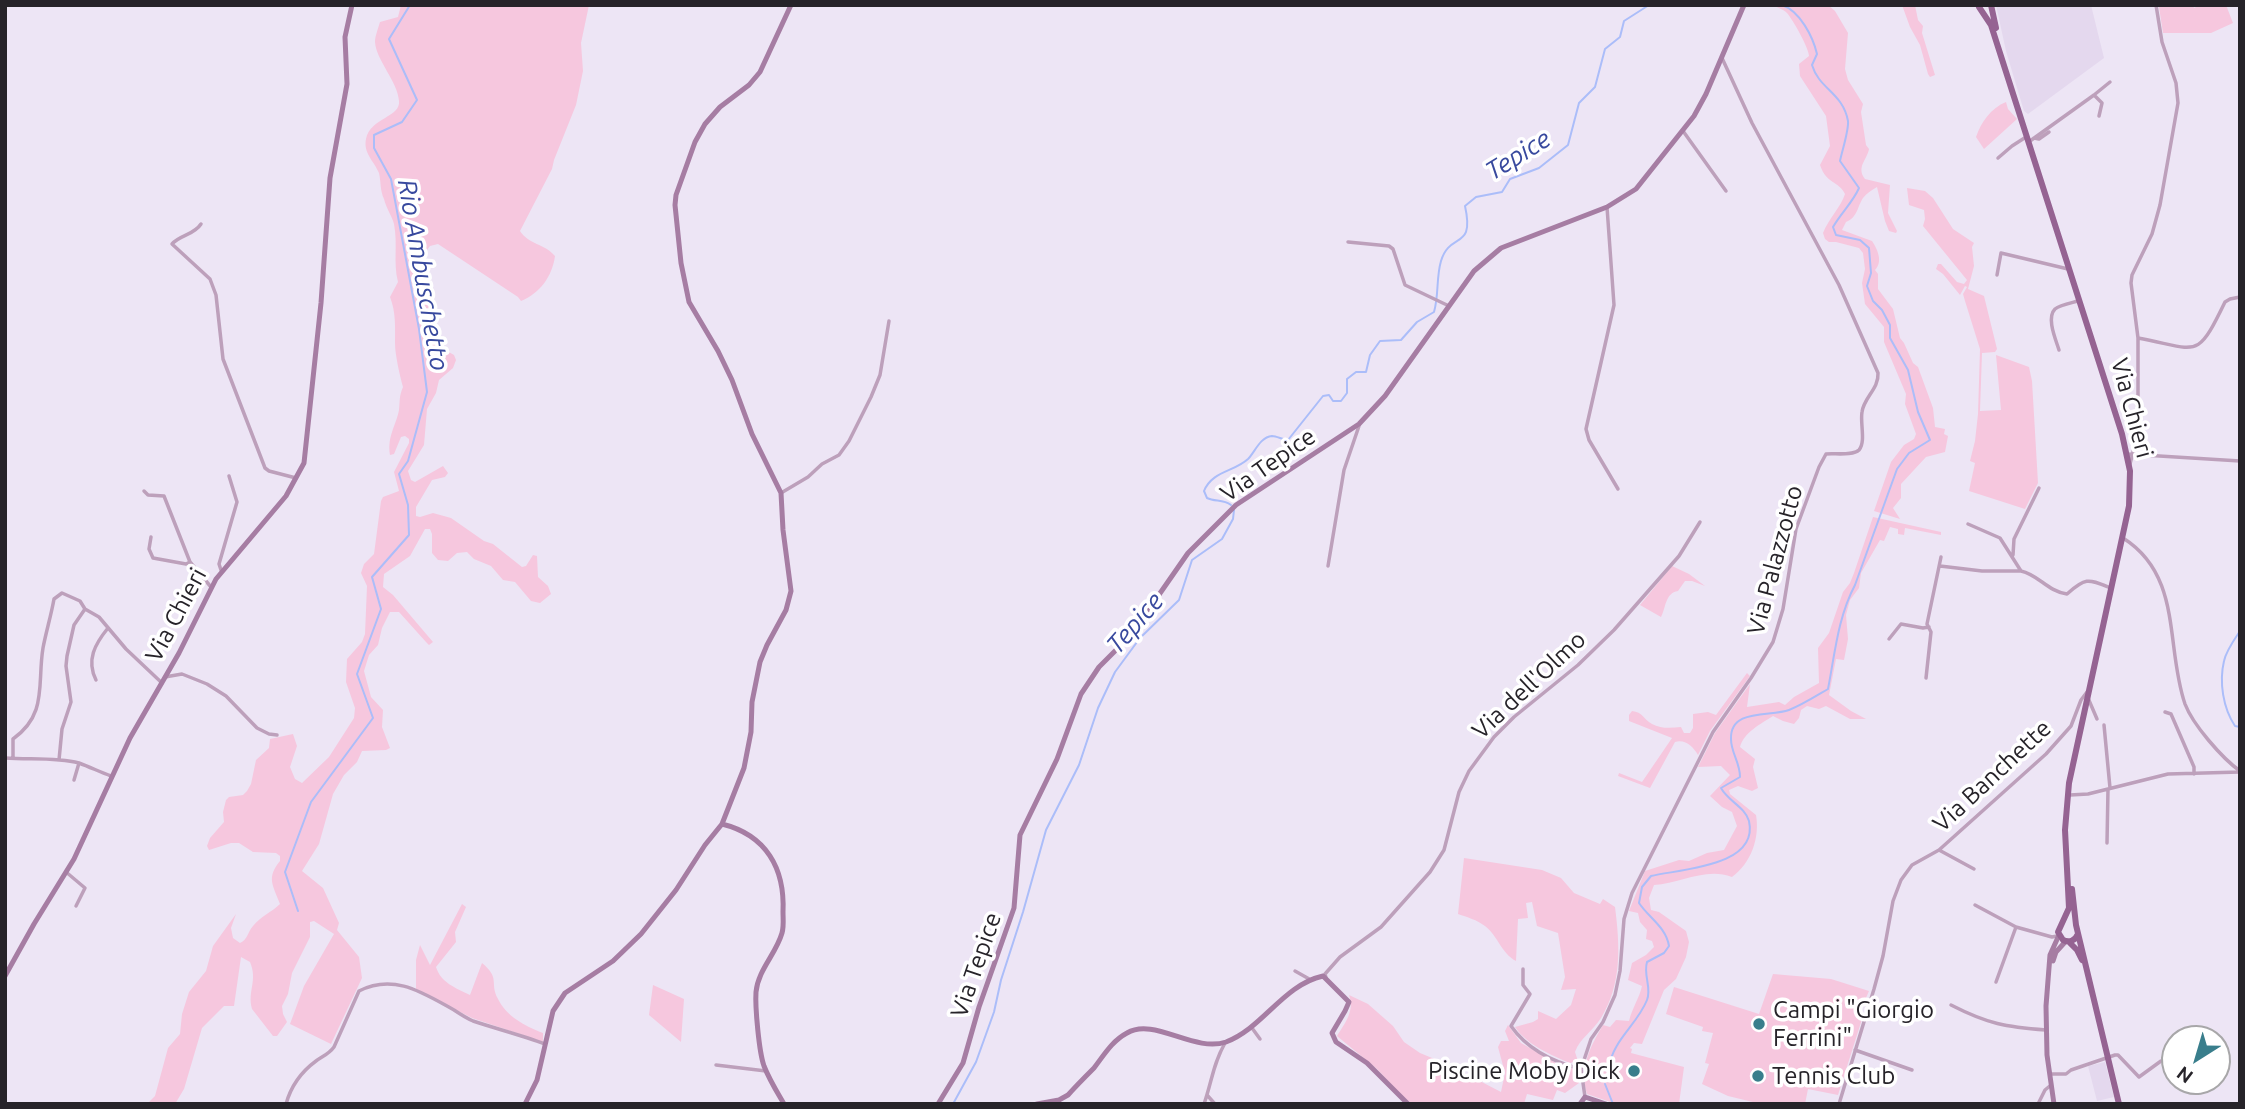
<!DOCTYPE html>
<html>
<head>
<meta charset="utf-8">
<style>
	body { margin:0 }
	#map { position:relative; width:2245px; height:1109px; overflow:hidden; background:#ede5f5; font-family:Ubuntu,sans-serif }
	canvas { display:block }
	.frame { position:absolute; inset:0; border:7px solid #262329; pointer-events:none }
	.north { position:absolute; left:2161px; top:1025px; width:70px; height:70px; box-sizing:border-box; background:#fff; border:2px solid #a8a7a9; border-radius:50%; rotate:217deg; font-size:19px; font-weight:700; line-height:28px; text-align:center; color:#262329 }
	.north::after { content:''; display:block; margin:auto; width:24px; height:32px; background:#397e8c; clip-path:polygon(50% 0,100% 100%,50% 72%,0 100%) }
</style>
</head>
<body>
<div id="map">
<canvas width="2245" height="1109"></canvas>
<div class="frame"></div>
<div class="north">N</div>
</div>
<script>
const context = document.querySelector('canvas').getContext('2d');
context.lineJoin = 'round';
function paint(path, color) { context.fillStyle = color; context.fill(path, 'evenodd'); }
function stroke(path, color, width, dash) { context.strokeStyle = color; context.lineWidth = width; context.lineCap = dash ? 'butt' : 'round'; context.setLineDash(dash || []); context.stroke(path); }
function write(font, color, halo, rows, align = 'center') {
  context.font = font + ' Ubuntu,sans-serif'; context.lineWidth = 7; context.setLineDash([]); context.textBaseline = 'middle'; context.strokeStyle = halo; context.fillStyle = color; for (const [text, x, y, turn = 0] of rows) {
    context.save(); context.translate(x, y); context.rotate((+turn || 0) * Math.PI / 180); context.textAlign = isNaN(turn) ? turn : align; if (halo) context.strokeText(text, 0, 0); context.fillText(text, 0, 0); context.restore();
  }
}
const built = new Path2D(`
	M1996 5H2091L2104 58 2028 114 2024 111 2006 51Z
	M2105 1062 2114 1097 2097 1101 2088 1066Z`);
const green = new Path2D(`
	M401 5H589L581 43 583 71 576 105 554 160 552 169 520 231C528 244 545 244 555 256 552 277 540 293 521 301L518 297 438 244 430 246 420 259 419 268 434 309 439 341 447 351 454 355 456 360 453 368 439 380 436 393 427 409 424 445 408 471 411 480 415 482 443 466 448 473 445 477 432 480 416 507V516L420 517 433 513 451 518 484 541 493 544 522 567 526 566 533 555 537 556 538 577 548 586 551 594 540 603 531 601 515 582 503 580 491 566 474 559 467 552 457 553 448 561 438 560 432 553V534L430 529H425L410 556 384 574 383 587 393 595 433 642 429 645 426 642 399 612H390L382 628 378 645 369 655 364 671 371 697 383 710 382 727 390 748 386 750 362 751 357 762 344 775 333 794 319 844 302 871 323 888 339 923 337 930 359 957 362 978 331 1044 290 1024 304 986 334 934 314 921 310 922V937L292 973 288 994 282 1006 283 1014 287 1022 277 1036H273L252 1009C247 991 258 981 250 962L241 957 234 1006H224L202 1028 184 1089 175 1104H147L155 1096 168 1048 180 1034 182 1014 189 992 206 971 213 946 236 914 231 928 233 938 240 943C248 939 247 933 253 926 261 916 272 912 280 904 273 885 266 878 280 861V856L276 853 253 852 239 843H231L209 850 207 846 210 838 224 822 223 812 226 800 229 797 243 795 247 791 251 784 256 760 269 748 270 739 293 734 297 746 290 767 295 779 302 783 329 757 354 718 355 708 346 682 347 659 362 642 365 634 367 586 361 573 364 564 374 554 381 501 383 497 399 491 394 472 409 443V439L405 436 401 437 394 454 390 455C387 436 396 426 399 410 400 401 399 396 403 387 400 376 395 355 395 343 395 327 396 312 390 297L398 282C393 262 398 245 394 224 392 216 386 208 384 199 380 191 381 182 379 173 374 161 363 153 366 139 370 118 401 117 399 101 398 82 376 60 375 42 375 36 378 29 380 22L398 17Z
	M1771 5H1828L1835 11 1848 33 1845 69 1848 80 1863 104 1861 112 1866 145 1869 149C1867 160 1856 167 1865 179L1890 185 1888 213 1897 231 1896 233 1889 231 1885 221 1877 187C1872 190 1867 193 1863 198 1857 207 1858 217 1846 222L1842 230 1872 241C1878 250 1883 262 1875 270L1878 274V289L1893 309 1900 338 1904 343 1913 363 1918 367 1933 408 1935 427 1945 429 1944 434 1948 436 1945 452 1926 457 1901 484V498L1893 508 1900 519 1874 511 1891 462 1904 445 1914 439 1916 434 1905 404 1906 394 1884 342V327L1865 304 1862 283 1865 269 1863 253 1859 248 1836 242H1829L1825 239 1823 233C1829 218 1841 207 1845 194 1838 180 1827 185 1820 165L1830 146 1826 116 1800 76 1799 64 1809 56C1809 48 1793 20 1787 13 1783 9 1776 7 1771 5Z
	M1902 5H1915L1918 20 1923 26 1922 33 1935 75 1930 77 1928 74 1920 45 1910 27Z
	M2167 5H2193L2194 8 2200 5H2226L2233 23 2211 33H2163L2159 7Z
	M2006 102 2008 109 2017 119 1984 149 1976 137C1981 122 1991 108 2006 102Z
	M1907 188 1925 191 1933 198 1953 229 1974 243 1972 247 1974 266 1968 289 1984 296 1997 349 1995 352 1982 353 1980 411 2001 410 1996 355 2029 367 2032 381 2038 483 2025 509 1969 491 1975 463 1970 461 1975 441 1978 414 1980 349 1965 301 1963 294 1967 287 1965 286 1960 295 1943 274 1936 269 1938 264H1941L1957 282 1964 284 1967 280 1923 226 1925 219 1924 210 1909 205Z
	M1873 517 1941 532V535L1905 528 1904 535 1898 534V529L1890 527 1884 541 1880 540 1861 573 1859 588 1850 600 1846 615 1848 639 1844 660 1836 659 1829 695 1851 711 1866 719H1850L1826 706 1819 709 1807 706 1801 710 1799 718 1794 724 1783 721 1773 716C1761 724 1744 732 1740 747L1755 759 1753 767 1758 788 1752 791 1738 786 1729 790 1730 794 1756 815C1760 838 1751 863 1732 877 1705 867 1680 884 1654 885L1649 898 1651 910 1659 912 1686 931 1689 942 1686 957 1676 979 1664 990 1642 1044 1634 1043 1630 1048 1632 1049 1631 1053 1684 1067 1679 1104H1616L1587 1094C1579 1068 1590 1047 1603 1025L1610 1027 1616 1020 1629 1021C1632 1008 1639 999 1642 986L1628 980 1632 963 1646 955 1654 947 1652 941 1646 939 1647 930 1640 922 1638 913 1629 911 1645 871 1679 860 1689 861 1707 853 1724 850 1737 826 1732 812 1722 807 1710 796 1730 775 1721 766 1698 767 1715 733 1750 684 1747 707 1779 702 1785 705 1794 697 1819 683 1818 648 1829 633 1843 592 1850 583 1854 573Z
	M1672 566 1689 574 1705 586 1692 581H1685L1678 591C1665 593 1666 608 1661 617L1640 605Z
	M1747 673 1750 676 1710 731 1698 755C1693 747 1686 739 1675 742L1650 788 1618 776 1619 773 1642 782 1672 738 1629 721V715L1632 711C1643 712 1643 719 1652 724 1661 729 1671 728 1681 727L1684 733H1690L1693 728V714L1708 712 1716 715Z
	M1464 858 1542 870 1561 878 1574 893 1600 904 1603 899 1615 907C1620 946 1622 984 1601 1018 1593 1031 1580 1038 1575 1052L1578 1061 1570 1063C1551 1055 1527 1045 1515 1027L1533 1022 1538 1019V1011L1556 1019 1571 1005 1576 989 1561 990 1565 977 1558 933 1537 926 1532 902 1526 903 1528 918 1518 919 1516 961C1501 953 1498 936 1485 926 1477 920 1467 917 1458 914Z
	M462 904 466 907 455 932 456 942 436 967C441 983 456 988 470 995L482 963C501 979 489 982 498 999 506 1016 525 1026 543 1033V1042L472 1018 416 990V960L420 945 430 965Z
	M1773 974 1831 979 1869 991 1859 1014 1863 1016 1838 1095 1808 1089 1805 1104H1761L1728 1096 1702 1084 1709 1064 1705 1063 1713 1033 1702 1031 1703 1027 1666 1014 1674 987 1759 1014Z
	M653 985 684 999 681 1042 649 1015Z
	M1349 995 1368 1004 1393 1026 1404 1042 1420 1053 1449 1065 1501 1092 1505 1073 1498 1047 1501 1041H1509L1505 1031 1508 1025 1521 1043 1560 1065 1578 1070 1579 1083 1565 1093 1557 1090 1553 1100 1527 1094 1524 1104H1412L1401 1095 1377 1069 1337 1036C1345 1023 1355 1011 1349 995Z`);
const stream = new Path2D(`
	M1231 505C1223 499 1215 502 1207 498L1204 491C1212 471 1234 472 1248 459 1255 452 1260 437 1272 436 1277 436 1283 440 1288 440L1323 396 1329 395 1333 401H1341L1347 393V379L1356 372H1366L1370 355 1380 341 1401 340 1417 322 1434 312C1439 295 1436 278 1441 261 1450 231 1475 251 1465 206L1476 197 1502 192 1510 179 1539 168 1568 145 1579 103 1595 87 1605 49 1620 37 1624 21 1649 5
	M2240 631C2234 640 2226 651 2224 661 2219 682 2223 708 2235 726L2240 727
	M298 911 285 872 311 802 373 718 357 674 381 609 372 577 409 535 408 505 399 474 408 461 427 392 419 329 391 179 374 148V135L402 122 417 100 389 39 410 5
	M1609 1067C1613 1040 1637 1025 1647 1000 1652 988 1643 975 1647 962L1664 953 1669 946C1666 927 1649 918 1639 903L1642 887 1651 876C1680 869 1759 867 1749 821 1745 807 1728 801 1721 788L1740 777C1740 762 1731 753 1731 739 1730 708 1770 717 1789 710 1802 705 1816 696 1828 689 1835 653 1838 617 1855 585L1897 469 1909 453 1930 440 1918 412 1908 370 1890 338V325L1882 310 1873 301 1867 286 1871 273 1869 248 1860 240 1836 235 1833 227C1841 213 1853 202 1859 188L1840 161C1842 151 1849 130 1848 121 1843 93 1819 89 1812 65L1817 54C1813 37 1800 11 1782 5
	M1605 1084 1613 1104
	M953 1104 976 1062 994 1012 1001 980 1023 912 1046 830 1079 765 1098 708 1115 672 1140 638 1179 600 1192 560 1222 539 1233 519 1234 510`);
const street = new Path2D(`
	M2094 95 2110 82
	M1683 131 1726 191
	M2034 138 2039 139 2049 132
	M2030 141 2094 95 2102 103 2099 116
	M1998 158 2012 146 2026 137
	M1607 207 1614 305 1586 429 1589 440 1618 489
	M201 224C194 235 180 235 172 244L210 279 216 295 223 359 265 468 269 471 296 478
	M1348 242 1389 246 1393 249 1405 285 1449 306
	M1997 275 2001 253 2068 269
	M2138 338C2198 349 2196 362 2225 302L2230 299 2240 297
	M2059 350C2056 340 2046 318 2055 309 2060 305 2071 303 2078 301
	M2127 454 2240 461
	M2130 464 2134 448 2138 395V338L2131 283 2132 275 2152 234 2160 205 2178 103 2176 83 2162 42 2156 5
	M144 491 148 495 164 496 190 562 211 587
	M781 493 808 477 822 464 839 455 849 441 871 397 880 375 889 321
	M1968 524 2000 538 2021 571C2039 575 2047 591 2067 594 2086 577 2088 579 2111 588
	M151 537 149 549 153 558 186 564 190 562
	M2123 538C2183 576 2165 646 2185 704 2193 725 2222 758 2240 771
	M2013 555 2014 539 2039 488
	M1328 566 1344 470 1359 426
	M1940 566 1982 571H2021
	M221 570 219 564 237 502 229 476
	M1889 639 1901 624 1923 628 1929 627
	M165 677 182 674 207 684 226 696 257 728 269 734 277 735
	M1926 678 1931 632 1927 624 1941 557
	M96 680C86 660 95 644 108 628
	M2088 698 2097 719
	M2165 712 2171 714 2194 767V774
	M2104 725 2110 788
	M5 758C29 760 55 757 79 763 90 767 100 772 111 776
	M13 758V739C48 714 37 684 43 648 46 632 51 616 54 599L62 593 80 601 85 609 99 617 126 649 162 683
	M59 760 62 729 71 702 66 666 67 656 74 625 85 609
	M74 780 79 763
	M2070 795 2088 794 2168 774 2240 772
	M2107 843 2108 789
	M1939 850 1974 869
	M66 872 85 888 76 906
	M1975 905 2016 927 2052 937 2057 936
	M1523 969V985L1530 994 1511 1026C1527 1049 1553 1062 1581 1069
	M1295 971 1311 980
	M1326 978 1325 974 1340 957 1381 927 1430 872 1444 850 1459 792 1469 771 1494 737 1514 717 1578 665 1614 630 1679 556 1700 522
	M1996 982 2016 927
	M1951 1005C1988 1024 2006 1027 2046 1030
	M1252 1028 1260 1039
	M1855 1050 1912 1070
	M716 1065 766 1071
	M2050 1074H2066L2071 1070 2115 1055H2118L2139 1077 2161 1061
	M1207 1095 1215 1104
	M1585 1097 1581 1069 1591 1039 1603 1022 1615 995 1620 971 1624 919 1632 893 1713 732 1751 678 1773 642 1783 609 1796 529 1819 467 1826 454C1834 453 1853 456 1859 450 1866 442 1860 423 1862 412 1864 397 1879 389 1878 373L1839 285 1752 123 1722 58
	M286 1104C291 1086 301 1072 316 1061 323 1056 329 1054 334 1047L359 991C394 973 423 993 454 1010 460 1014 466 1018 473 1021 497 1029 521 1035 545 1044
	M1204 1104C1212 1081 1213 1064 1225 1043
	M1839 1104 1874 989 1883 956 1893 901 1901 880 1912 865 1939 850 2046 754 2071 726 2081 700 2087 692
	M2038 1104 2045 1090 2051 1085`);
const secondary = new Path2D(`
	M722 824C766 835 785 868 783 912 783 919 784 926 782 933 776 954 758 970 756 992 755 1007 759 1052 764 1066 769 1079 777 1092 784 1104
	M2053 961 2056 952 2066 941
	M5 976 34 924 74 859 130 738 179 653 216 579 286 496 304 463 321 303 330 178 347 84 345 37 352 5
	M525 1104 537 1080 553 1011 565 993 613 961 641 934 676 890 705 845 722 824 744 768 751 732 752 702 760 662 767 645 786 610 791 591 783 530 781 493 752 434 732 380 718 351 689 302 681 263 675 205 676 195 695 142 705 124 720 107 749 85 760 72 791 5
	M938 1104 963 1063 979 1007 1014 908 1020 835 1057 759 1081 694 1099 667 1131 635 1188 553 1236 505 1359 424 1385 396 1474 271 1501 248 1607 207 1636 189 1694 116 1706 94 1744 5
	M1037 1104 1059 1100 1068 1095C1076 1086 1085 1077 1094 1068 1104 1055 1112 1041 1127 1033 1154 1017 1194 1053 1226 1042 1263 1028 1283 985 1323 976L1349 1002 1345 1011 1332 1033 1336 1042 1367 1063 1408 1104
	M1580 1104 1585 1097 1606 1104
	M2054 1104 2047 1055 2046 1006 2050 955 2059 935`);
const primary = new Path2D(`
	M1991 5 1996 28
	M1979 7 1991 25 2122 434 2130 471 2129 506 2069 783 2065 830 2069 908 2058 932 2063 940C2069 943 2075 941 2078 934
	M2072 889 2076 925 2119 1104
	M2069 942 2077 950 2082 960`);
const markers = [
	[1759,1024,7,"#397e8c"],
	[1634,1071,7,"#397e8c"],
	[1758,1076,7,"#397e8c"]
];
const streetNames = [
	["Via Chieri",2132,408,75],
	["Via Tepice",1268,465,-35],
	["Via Palazzotto",1775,560,-75],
	["Via Chieri",176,615,-62],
	["Via dell'Olmo",1529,685,-43],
	["Via Banchette",1992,776,-43],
	["Via Tepice",976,965,-71]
];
const poiNames = [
	["Campi \"Giorgio",1773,1010],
	["Ferrini\"",1773,1038],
	["Piscine Moby Dick",1620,1071,"right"],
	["Tennis Club",1772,1076]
];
const waterNames = [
	["Tepice",1518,155,-32],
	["Rio Ambuschetto",423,275,80],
	["Tepice",1135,623,-49]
];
paint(built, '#e4d8ee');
paint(green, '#f6c7de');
stroke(stream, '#abbdf9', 2);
stroke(street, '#bda0bb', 3.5);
stroke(secondary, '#a67da3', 5);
stroke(primary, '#956392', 6);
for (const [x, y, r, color] of markers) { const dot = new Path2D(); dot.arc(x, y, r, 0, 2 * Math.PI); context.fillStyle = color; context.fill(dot); stroke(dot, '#fff', 2.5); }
write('24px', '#262329', '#fff', streetNames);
write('24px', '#262329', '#fff', poiNames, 'left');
write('italic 26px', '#38499e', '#fff', waterNames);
</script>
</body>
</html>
